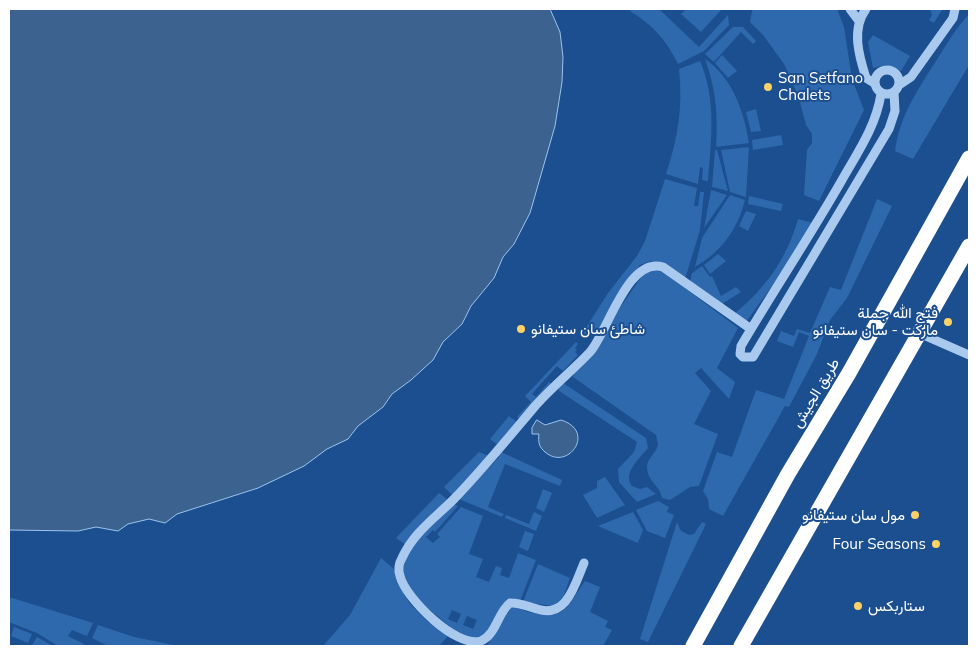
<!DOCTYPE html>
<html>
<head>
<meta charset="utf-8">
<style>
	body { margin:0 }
	#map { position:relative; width:978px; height:655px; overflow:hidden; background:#1b4f8f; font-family:Mulish,sans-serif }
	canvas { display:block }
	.frame { position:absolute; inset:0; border:10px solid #fff; pointer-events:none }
</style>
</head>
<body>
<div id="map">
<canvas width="978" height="655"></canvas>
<div class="frame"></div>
</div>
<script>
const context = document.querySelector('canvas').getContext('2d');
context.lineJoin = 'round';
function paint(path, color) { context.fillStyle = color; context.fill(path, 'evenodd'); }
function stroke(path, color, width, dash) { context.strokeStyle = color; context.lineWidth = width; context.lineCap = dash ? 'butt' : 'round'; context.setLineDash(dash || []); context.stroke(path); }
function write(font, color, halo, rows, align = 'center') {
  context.font = font + ' Mulish,Vazirmatn,sans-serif'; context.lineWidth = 4; context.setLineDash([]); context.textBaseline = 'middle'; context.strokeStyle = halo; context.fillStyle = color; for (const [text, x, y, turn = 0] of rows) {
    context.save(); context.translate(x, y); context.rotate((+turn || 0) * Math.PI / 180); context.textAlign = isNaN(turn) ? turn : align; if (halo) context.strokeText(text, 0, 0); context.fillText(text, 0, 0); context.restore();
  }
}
const green = new Path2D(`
	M632 9H659L699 47 728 15 729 25 704 51 678 64C667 41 653 25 630 11Z
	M686 9H722L701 32 681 14Z
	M754 9H837L844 27 852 79 864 110 819 201 804 195 807 150 812 143V134L806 125 798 95 784 64 763 35 750 22 752 11Z
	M930 9 942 10 934 23 929 20 932 15Z
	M969 14V65L913 159 895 151C900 115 917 91 936 61 946 45 956 28 969 14Z
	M733 27H743L756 41 753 44 741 32 714 62 705 54Z
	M873 35 910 56 901 71 886 65 873 68 868 42Z
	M722 55 737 71 728 78 715 63Z
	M705 59C733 78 744 112 749 143L716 147C718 115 716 89 705 59Z
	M700 61C717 101 711 140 708 181L702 180 703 168 700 167 698 184 666 174C678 138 683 107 679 69Z
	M756 109 761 131 751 132 746 112Z
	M781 135 783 145 753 150 752 140Z
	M749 147 746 197 730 192 721 150Z
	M715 150H717L728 191 712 187Z
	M665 179 697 188 694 206H698L700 192H704L700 230 685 279 661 263 651 261 640 265 621 290 595 335 591 332 588 337 582 334 608 293 637 256 645 241Z
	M711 190 727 195 704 228Z
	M730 195 745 200C738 229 721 252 695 267L702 238Z
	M749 196 783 204 781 211 748 204Z
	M877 199 892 206 847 298 830 320 817 354 789 407 785 406 723 516 709 509 708 499 703 491 717 452 732 457 756 390 784 399 809 336 799 332 793 347 777 341 781 331 794 336 797 329 810 333 830 287 841 290Z
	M746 211 756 214 748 231 739 226Z
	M798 219 813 223 785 268 746 322 734 314C766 288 787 258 798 219Z
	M718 254 726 261 710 274 704 265Z
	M702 266 710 277 712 276 721 296 736 287 741 292 722 304 690 282 692 273Z
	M647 269 662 271 738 328 717 368 735 382 729 399 701 368 695 373 711 391 694 424 718 434 699 486 690 487 670 500 662 498C660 485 647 482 647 466 647 459 656 453 658 445L656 435 573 377 574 372 595 352 608 325Z
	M576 342 578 344 575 348 577 350 575 352 578 355 563 371 557 366 532 394 536 397 549 382 551 384 519 419 517 417 531 402 525 396Z
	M563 383 646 438 648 448C640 458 622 473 632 486L640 489 647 487 656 494 637 502 619 482 618 469 634 452 637 442 559 391V388Z
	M509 416 517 422 498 445 490 439Z
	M479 452 489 456 452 495 444 487Z
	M501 452 562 480 560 486 505 464 488 507 504 514 502 517 459 499 499 457 497 455Z
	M605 477 625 505 597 518 583 495 597 488V481Z
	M543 489 552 493 544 512 536 508Z
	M439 493 448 500 417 528 406 545 396 538Z
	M658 501 669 507 667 512 674 515 665 538 647 531 636 510Z
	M453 504 458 506 435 532 433 530 426 537 433 543 440 537 437 534 461 507 483 516 469 554 483 559 476 577 489 582 496 566 502 568 500 575 509 578 518 553 536 560 520 601 513 598C493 603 496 637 475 638 462 638 446 623 436 615 425 606 410 594 405 581 392 556 437 520 453 504ZM452 610 461 614 457 623 448 619ZM467 616 477 620 473 629 463 625Z
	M534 512 542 516 536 531 505 518 506 515 529 524Z
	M633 512 643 530 638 543 598 526Z
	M677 522 681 531 689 535 694 534 702 522 706 524 648 642 640 639Z
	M525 531 534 534 528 551 519 547Z
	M381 558 394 569 397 583 410 604 428 622 449 635 439 646H323L350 615Z
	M538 564 570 578 563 598 553 606 523 602Z
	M585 581 600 587 590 612 608 621 605 627 612 630 603 646H487L510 608C517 606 522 610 529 612 564 622 567 607 585 581Z
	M9 597 93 623 87 636 72 630 68 636 84 644 83 646H58L37 633 9 622Z
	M98 625 134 637 179 646H108L92 638Z
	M14 627 32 634 28 643 11 636Z
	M37 637 53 646H34L32 645Z`);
const water = new Path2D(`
	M9 9H550L560 32 563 57 562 82 555 126 530 213 514 244 503 257 494 278 471 306 462 324 443 342 433 360 411 380 392 394 383 407 358 426 348 439 327 449 304 466 258 488 177 514 165 523 149 519 128 524 118 531 96 527 78 531 9 530Z
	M537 420 545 425 561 420C597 431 568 472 545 452 539 447 538 442 539 434H532V428Z`);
const minor = new Path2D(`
	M850 9 859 21
	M866 9C851 29 859 56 866 78L874 83
	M875 82a12 12 0 1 1 24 0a12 12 0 1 1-24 0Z
	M899 85 911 77 953 18 955 9
	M881 94C876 126 858 152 842 180 810 236 774 290 741 346L740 354 743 357H753L889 129 895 111 894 92
	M921 334 969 355
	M584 563C575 584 567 619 537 609 528 607 519 602 510 603 498 612 496 635 481 641 457 649 405 598 400 576 398 570 399 563 402 558 414 532 435 518 454 499 483 469 509 437 536 405 553 386 573 370 590 352 608 331 628 256 663 267L751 329`);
const highway = new Path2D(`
	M693 646 788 474 849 373 969 158
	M741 646 969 246`);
const markers = [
	[768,87,5,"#ffd166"],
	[948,322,5,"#ffd166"],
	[521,329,5,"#ffd166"],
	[915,515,5,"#ffd166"],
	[936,544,5,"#ffd166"],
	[858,606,5,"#ffd166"]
];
const poiNames = [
	["San Setfano",778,78],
	["Chalets",778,95],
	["فتح الله جملة",938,313,"right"],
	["ماركت - سان ستيفانو",938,330,"right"],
	["شاطئ سان ستيفانو",531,329],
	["مول سان ستيفانو",905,515,"right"],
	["Four Seasons",926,544,"right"],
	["ستاربكس",868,606]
];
const streetNames = [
	["طريق الجيش",816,393,-59]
];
paint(green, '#2e69ad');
paint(water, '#3c6290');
stroke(water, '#9cc4f0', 1);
stroke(minor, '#a9c9ee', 9);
stroke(highway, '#fff', 15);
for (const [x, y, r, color] of markers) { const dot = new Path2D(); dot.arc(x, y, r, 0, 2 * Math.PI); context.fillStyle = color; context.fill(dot); stroke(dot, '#1b4f8f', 2); }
write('15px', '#fff', '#1b4f8f', poiNames, 'left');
write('15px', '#fff', '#1b4f8f', streetNames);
</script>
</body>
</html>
